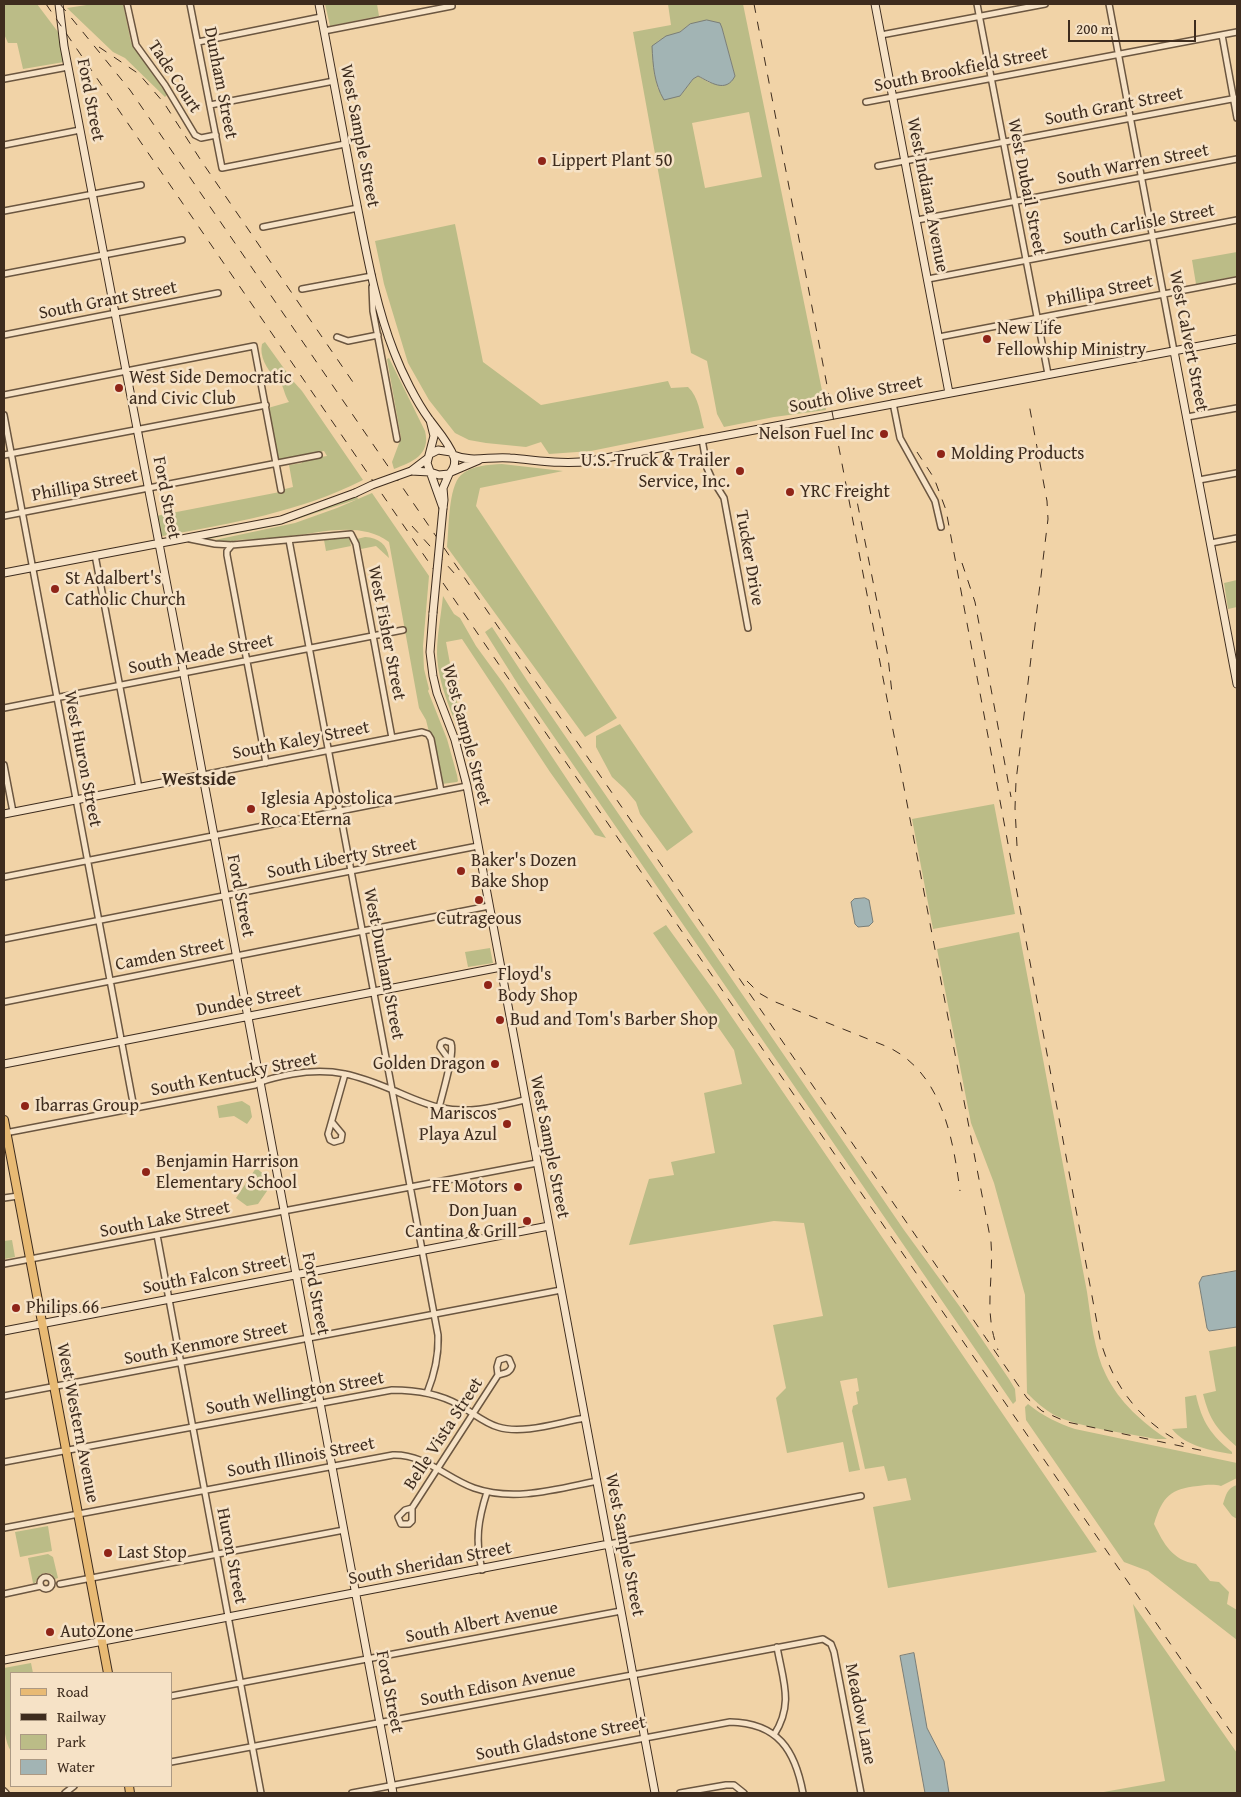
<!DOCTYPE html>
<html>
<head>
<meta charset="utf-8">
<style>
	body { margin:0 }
	#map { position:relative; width:1241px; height:1797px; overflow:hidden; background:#f1d3a7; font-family:"Gentium Book Plus",serif }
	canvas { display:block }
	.frame { position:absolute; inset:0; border:5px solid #3e2c1e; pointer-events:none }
	.legend { position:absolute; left:10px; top:1672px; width:162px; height:115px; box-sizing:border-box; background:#f6e2c6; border:1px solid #ac9983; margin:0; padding:6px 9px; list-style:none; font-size:15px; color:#3e2c1e }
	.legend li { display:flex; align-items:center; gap:10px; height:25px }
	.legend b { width:25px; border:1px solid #ac9983 }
	.scale { position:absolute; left:1068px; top:20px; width:128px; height:22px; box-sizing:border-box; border:2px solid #3e2c1e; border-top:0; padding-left:6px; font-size:15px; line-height:18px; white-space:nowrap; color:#3e2c1e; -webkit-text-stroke:4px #f6e2c6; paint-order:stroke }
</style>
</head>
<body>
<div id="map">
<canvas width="1241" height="1797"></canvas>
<div class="frame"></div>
<ul class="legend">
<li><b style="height:6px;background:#e8ba74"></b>Road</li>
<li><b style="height:6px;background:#3e2c1e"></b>Railway</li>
<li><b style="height:14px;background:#bbbc87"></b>Park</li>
<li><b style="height:14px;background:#a2b4b4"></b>Water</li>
</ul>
<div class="scale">200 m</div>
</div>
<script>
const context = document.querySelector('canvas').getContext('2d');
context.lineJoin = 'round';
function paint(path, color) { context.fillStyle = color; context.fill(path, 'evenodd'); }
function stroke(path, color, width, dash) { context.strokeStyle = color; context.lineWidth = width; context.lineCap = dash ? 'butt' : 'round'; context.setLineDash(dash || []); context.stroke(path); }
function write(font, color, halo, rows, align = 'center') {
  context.font = font + ' "Gentium Book Plus",serif'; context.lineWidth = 5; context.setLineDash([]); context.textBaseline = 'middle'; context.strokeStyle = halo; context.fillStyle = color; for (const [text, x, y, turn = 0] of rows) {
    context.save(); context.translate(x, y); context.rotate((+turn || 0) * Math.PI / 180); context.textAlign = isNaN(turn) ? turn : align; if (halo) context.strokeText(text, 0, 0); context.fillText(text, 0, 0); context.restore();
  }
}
const green = new Path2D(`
	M4 4H37L58 32 64 62 23 69 17 43H8L4 34Z
	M93 4H123L131 42 167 95 165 97 125 58 113 52 67 8Z
	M325 4H377L379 16 330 26Z
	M668 4H743L826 410 774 417 724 427 717 414 707 361 691 353 633 32 671 25ZM690 24 722 28 735 76 710 83 698 76 693 79 680 96 658 89 654 72 658 41 680 32ZM749 112 762 177 705 188 692 123Z
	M455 224 483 362 541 405 668 381 671 388 688 387C699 397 700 414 704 428L591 451 549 454 541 442 526 447 486 443 469 440 455 433 429 400 408 363 384 284 375 241Z
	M1237 252V276L1196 284 1192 260Z
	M265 342 293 381 302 391 363 480C300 512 232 523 163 536L160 535 156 516 285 491V489L293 487 289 465 302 463V460L327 456 324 451 281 460 278 459 268 408 289 402C285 396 284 389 281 383 280 382 276 379 275 378 267 369 259 356 262 344Z
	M389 358 425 431C431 455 412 462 394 469L392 462 401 438 387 359Z
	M502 464 563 471 480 488 476 506 617 718 585 737 447 547C449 530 448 487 461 475 472 465 488 465 502 464Z
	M372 493 429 576 423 646 424 669 429 689 428 691 447 739 457 775 458 781 457 782 442 784 433 736 429 732 426 720 419 708 389 542C359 520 317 534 283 537 268 539 252 539 237 540L231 543 210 541 295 523 337 508Z
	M354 497H357L358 499 279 525 209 539 208 541 200 539 282 522Z
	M349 537 351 546 326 551 324 540Z
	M365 537C379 538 387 544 389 558L376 546 361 549 360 546H358L357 539Z
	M1237 580V607L1228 609 1224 583Z
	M443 596 454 614 460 618 476 646 503 683 606 838 595 835 550 772 462 639 446 642 464 739 462 740C452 712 438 685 437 654 437 635 441 616 443 596Z
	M492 627 528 682 904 1230 960 1307 1009 1379 1015 1389 1016 1401 1013 1404 519 686 485 632Z
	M620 724 693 832 667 851 640 814 636 802 625 789 612 777 596 747V736Z
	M994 804 1015 914 933 929 912 819Z
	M666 925 714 991 1097 1552 888 1588 873 1507 911 1500 906 1478 888 1481 884 1466 865 1469 852 1411 853 1406 858 1404 856 1392 859 1391 857 1378 840 1381 860 1470 849 1472 843 1442 787 1453 776 1398 786 1388 773 1325 823 1316 804 1223 774 1221 629 1245 649 1179 674 1175 671 1162 715 1153 704 1093 742 1084 734 1050 653 933Z
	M1019 932 1087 1292C1091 1319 1094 1351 1106 1375 1119 1402 1143 1423 1167 1439H1156C1127 1433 1080 1428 1054 1415 1044 1409 1036 1402 1027 1393L1025 1295 994 1183 971 1123 937 949Z
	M490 948 493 963 468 967 465 952Z
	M242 1101 250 1106 252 1117 247 1124 234 1116 219 1118 217 1106Z
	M256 1168 265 1175 267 1191 258 1204 247 1206 236 1198Z
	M12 1240 15 1257 4 1259V1241Z
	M1237 1346V1447C1217 1429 1210 1421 1203 1394L1216 1391 1209 1351Z
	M1196 1395C1202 1422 1211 1435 1232 1452V1454C1212 1451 1185 1446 1172 1429L1187 1428 1185 1397Z
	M1028 1404C1043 1416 1057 1423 1075 1429L1237 1463V1478L1221 1486C1213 1484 1207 1485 1198 1486 1170 1489 1163 1496 1154 1524 1164 1544 1172 1560 1196 1564L1210 1581 1219 1582 1229 1592 1227 1604 1237 1610V1640L1148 1571 1124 1562 1026 1420 1025 1407Z
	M1237 1485V1519L1232 1516 1223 1504C1226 1495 1227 1488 1237 1485Z
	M48 1526 52 1551 20 1557 15 1532Z
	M48 1554 53 1557 58 1578 55 1579C52 1572 46 1571 40 1575L35 1583H33L28 1558Z
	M1133 1604 1237 1753V1793H1098L1165 1781Z
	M31 1663 33 1673H11V1751C0 1736 4 1689 4 1668Z`);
const water = new Path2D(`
	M707 20 720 23 722 28 735 76C726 94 710 82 698 76L693 79 680 96 664 100C654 83 653 66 652 46L666 36 680 32 690 24Z
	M865 898 869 900 873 922 869 926 858 927 855 924 851 902 854 899Z
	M1237 1271V1327L1209 1331 1207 1328 1199 1283 1202 1277Z
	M914 1653 927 1728 944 1761 949 1793H925L900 1656Z`);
const street = new Path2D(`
	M127 4 136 45 165 85 195 135 201 138 216 135
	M190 4 222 168 345 144
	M977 4 1048 374
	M1109 4 1174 351
	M324 31 452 6
	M881 35 1045 4
	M1222 35 1237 118
	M198 42 321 17
	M4 79 68 67
	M866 102 1237 32
	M210 105 334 81
	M4 145 80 130
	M878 166 1237 98
	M4 211 141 185
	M917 220 1237 159
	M263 227 358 208
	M4 274 182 240
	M928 279 1237 220
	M372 287 373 311 397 439
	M302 289 372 276
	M4 335 218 293
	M337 337 348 341 378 335
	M939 337 1237 280
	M4 395 254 346 281 490
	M893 403 900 438 935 501 941 527
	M4 415 134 1108
	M1187 417 1237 408
	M702 439 707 468 712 479 724 498 748 628
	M4 455 266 405
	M1199 480 1237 473
	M4 516 319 455
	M190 539 215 544 232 545 351 534 356 544 392 738
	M289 540 438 1335C439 1356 435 1373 427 1393
	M1211 543 1237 538
	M232 545 227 551V555L266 763
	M95 555 139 788
	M4 708 403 630
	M4 765 13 812
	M203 775 422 732 428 734 431 739 441 791
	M4 877 467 786
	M4 939 478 846
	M4 1002 489 906
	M439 1108C442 1094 455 1054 451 1043L445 1041 441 1043 440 1047 450 1061
	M332 1122 342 1134 341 1140 334 1142 330 1140 328 1134 345 1074
	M5 1133 255 1085C267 1078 279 1077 292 1074 333 1067 357 1075 395 1091 411 1098 426 1105 442 1108 470 1114 498 1106 525 1100
	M4 1198 18 1196
	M157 1235 261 1793
	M4 1264 537 1163
	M4 1396 561 1290
	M4 1462 392 1390C415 1390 438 1393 459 1405 472 1412 484 1423 498 1427 523 1435 560 1422 585 1418
	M412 1508 405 1510 398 1517 401 1524H409L412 1521V1508L498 1375 497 1367 499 1360 506 1358 509 1359 512 1366C510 1373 505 1373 498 1375
	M4 1528 393 1455C425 1454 446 1478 474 1488 514 1502 557 1489 597 1481
	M609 1544 861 1496
	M482 1570C475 1540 478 1520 487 1492
	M40 1583a6 6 0 1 1 12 0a6 6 0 1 1-12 0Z
	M60 1584 344 1530
	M4 1594 41 1586
	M171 1696 621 1611
	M774 1735C794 1704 783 1681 777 1647
	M171 1762 823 1639 831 1644 834 1652 861 1793
	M4 1791 6 1793
	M65 1793 74 1786
	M352 1793 730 1722C778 1723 795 1750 803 1793
	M680 1793 726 1785H734L744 1793`);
const secondary = new Path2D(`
	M59 4 64 46 178 643 393 1793
	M319 4C331 66 342 128 354 190 365 244 374 301 394 352 402 373 416 401 429 419 438 431 449 443 454 457 456 464 454 469 449 474L439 475 430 472 411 471
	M875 4 949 393
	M1174 351 1237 684
	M430 420 434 436 427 463 443 508
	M430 454 438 450 451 452
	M453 455C472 463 490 456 510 458 537 460 563 465 590 461L1237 339
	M411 471 428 458
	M451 472 479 460
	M443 508 444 500 443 488 449 474
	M4 573 281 520 355 493
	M433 613 430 652 433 676 437 693 455 740 467 786 655 1793
	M4 814 203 775
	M4 1064 501 967
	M4 1331 549 1226
	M4 1660 609 1544`);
const primary = new Path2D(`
	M4 1120 108 1673
	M129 1786 130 1793`);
const rail = new Path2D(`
	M46 4 1237 1741
	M60 4 130 90 1027 1398 1042 1411 1067 1422 1209 1452
	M754 4 991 1242C994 1282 983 1310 998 1350
	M99 47 139 74 164 103 202 162 357 388
	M917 452 934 478 946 510 1100 1339C1113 1386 1140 1422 1184 1444
	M854 486 888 657 892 693
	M412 526 455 574
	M962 563 975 602 1011 797
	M1017 846 1015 808 1016 781 1048 519 1047 501 1029 404
	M747 981 759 993 773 1001 888 1047C942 1073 953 1138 960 1191`);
const secondaryBridge = new Path2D(`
	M355 493 372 485 411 471
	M433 613 443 508`);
const markers = [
	[542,161,5,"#8f2418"],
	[987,339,5,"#8f2418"],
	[119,388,5,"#8f2418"],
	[884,434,5,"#8f2418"],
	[941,454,5,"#8f2418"],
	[740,471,5,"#8f2418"],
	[790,492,5,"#8f2418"],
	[55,589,5,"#8f2418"],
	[251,809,5,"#8f2418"],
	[461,871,5,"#8f2418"],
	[479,900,5,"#8f2418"],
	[488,985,5,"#8f2418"],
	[500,1020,5,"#8f2418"],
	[495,1064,5,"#8f2418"],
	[25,1106,5,"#8f2418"],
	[507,1124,5,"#8f2418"],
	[146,1172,5,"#8f2418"],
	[518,1187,5,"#8f2418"],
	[527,1221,5,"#8f2418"],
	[16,1308,5,"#8f2418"],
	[108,1553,5,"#8f2418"],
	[50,1632,5,"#8f2418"]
];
const streetNames = [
	["South Brookfield Street",961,70,-11],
	["Tade Court",174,77,57],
	["Dunham Street",220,83,79],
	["Ford Street",90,100,79],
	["South Grant Street",1114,107,-11],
	["West Sample Street",359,136,79],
	["South Warren Street",1133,165,-11],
	["West Dubail Street",1026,187,79],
	["West Indiana Avenue",927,195,79],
	["South Carlisle Street",1139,225,-11],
	["Phillipa Street",1100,292,-11],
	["South Grant Street",108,301,-11],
	["West Calvert Street",1188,341,79],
	["South Olive Street",856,395,-11],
	["Phillipa Street",85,486,-11],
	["Ford Street",166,498,79],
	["Tucker Drive",749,558,80],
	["West Fisher Street",386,633,79],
	["South Meade Street",201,655,-11],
	["West Sample Street",466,735,75],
	["South Kaley Street",301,741,-11],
	["West Huron Street",82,759,79],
	["South Liberty Street",342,859,-11],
	["Ford Street",240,896,79],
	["Camden Street",170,955,-11],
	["West Dunham Street",383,964,79],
	["Dundee Street",249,1001,-11],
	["South Kentucky Street",234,1075,-11],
	["West Sample Street",549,1147,79],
	["South Lake Street",165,1220,-11],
	["South Falcon Street",215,1275,-11],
	["Ford Street",315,1294,79],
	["South Kenmore Street",206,1344,-11],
	["South Wellington Street",295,1394,-10],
	["West Western Avenue",77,1423,79],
	["Belle Vista Street",444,1434,-57],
	["South Illinois Street",301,1458,-11],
	["West Sample Street",624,1545,79],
	["Huron Street",231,1556,79],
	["South Sheridan Street",430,1564,-11],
	["South Albert Avenue",482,1623,-11],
	["South Edison Avenue",498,1686,-11],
	["Ford Street",389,1692,79],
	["Meadow Lane",860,1714,79],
	["South Gladstone Street",561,1739,-11]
];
const poiNames = [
	["Lippert Plant 50",552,161],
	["New Life",997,329],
	["Fellowship Ministry",997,350],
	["West Side Democratic",129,378],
	["and Civic Club",129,399],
	["Nelson Fuel Inc",874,434,"right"],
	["Molding Products",951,454],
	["U.S. Truck & Trailer",730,461,"right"],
	["Service, Inc.",730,482,"right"],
	["YRC Freight",800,492],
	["St Adalbert's",65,579],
	["Catholic Church",65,600],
	["Iglesia Apostolica",261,799],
	["Roca Eterna",261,820],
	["Baker's Dozen",471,861],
	["Bake Shop",471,882],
	["Cutrageous",479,919,"center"],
	["Floyd's",498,975],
	["Body Shop",498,996],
	["Bud and Tom's Barber Shop",510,1020],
	["Golden Dragon",485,1064,"right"],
	["Ibarras Group",35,1106],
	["Mariscos",497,1114,"right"],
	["Playa Azul",497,1135,"right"],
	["Benjamin Harrison",156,1162],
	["Elementary School",156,1183],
	["FE Motors",508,1187,"right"],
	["Don Juan",517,1211,"right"],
	["Cantina & Grill",517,1232,"right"],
	["Philips 66",26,1308],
	["Last Stop",118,1553],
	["AutoZone",60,1632]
];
const neighbourhoodNames = [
	["Westside",199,780]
];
paint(green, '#bbbc87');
paint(water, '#a2b4b4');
stroke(water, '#7a7e78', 1);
stroke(street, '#6b5640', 8);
stroke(secondary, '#3e2c1e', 9);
stroke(primary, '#3e2c1e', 10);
stroke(street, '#f6e2c6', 5);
stroke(secondary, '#f6e2c6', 7);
stroke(primary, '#e8ba74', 8);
stroke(rail, '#3e2c1e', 1, [9, 9]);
stroke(secondaryBridge, '#3e2c1e', 9, []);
stroke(secondaryBridge, '#f6e2c6', 7);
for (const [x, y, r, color] of markers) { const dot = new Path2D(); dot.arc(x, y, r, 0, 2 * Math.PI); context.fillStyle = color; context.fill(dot); stroke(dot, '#f6e2c6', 2); }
write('18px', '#3e2c1e', '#f6e2c6', streetNames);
write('18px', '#3e2c1e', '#f6e2c6', poiNames, 'left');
write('bold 19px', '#3e2c1e', '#f6e2c6', neighbourhoodNames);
</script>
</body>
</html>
